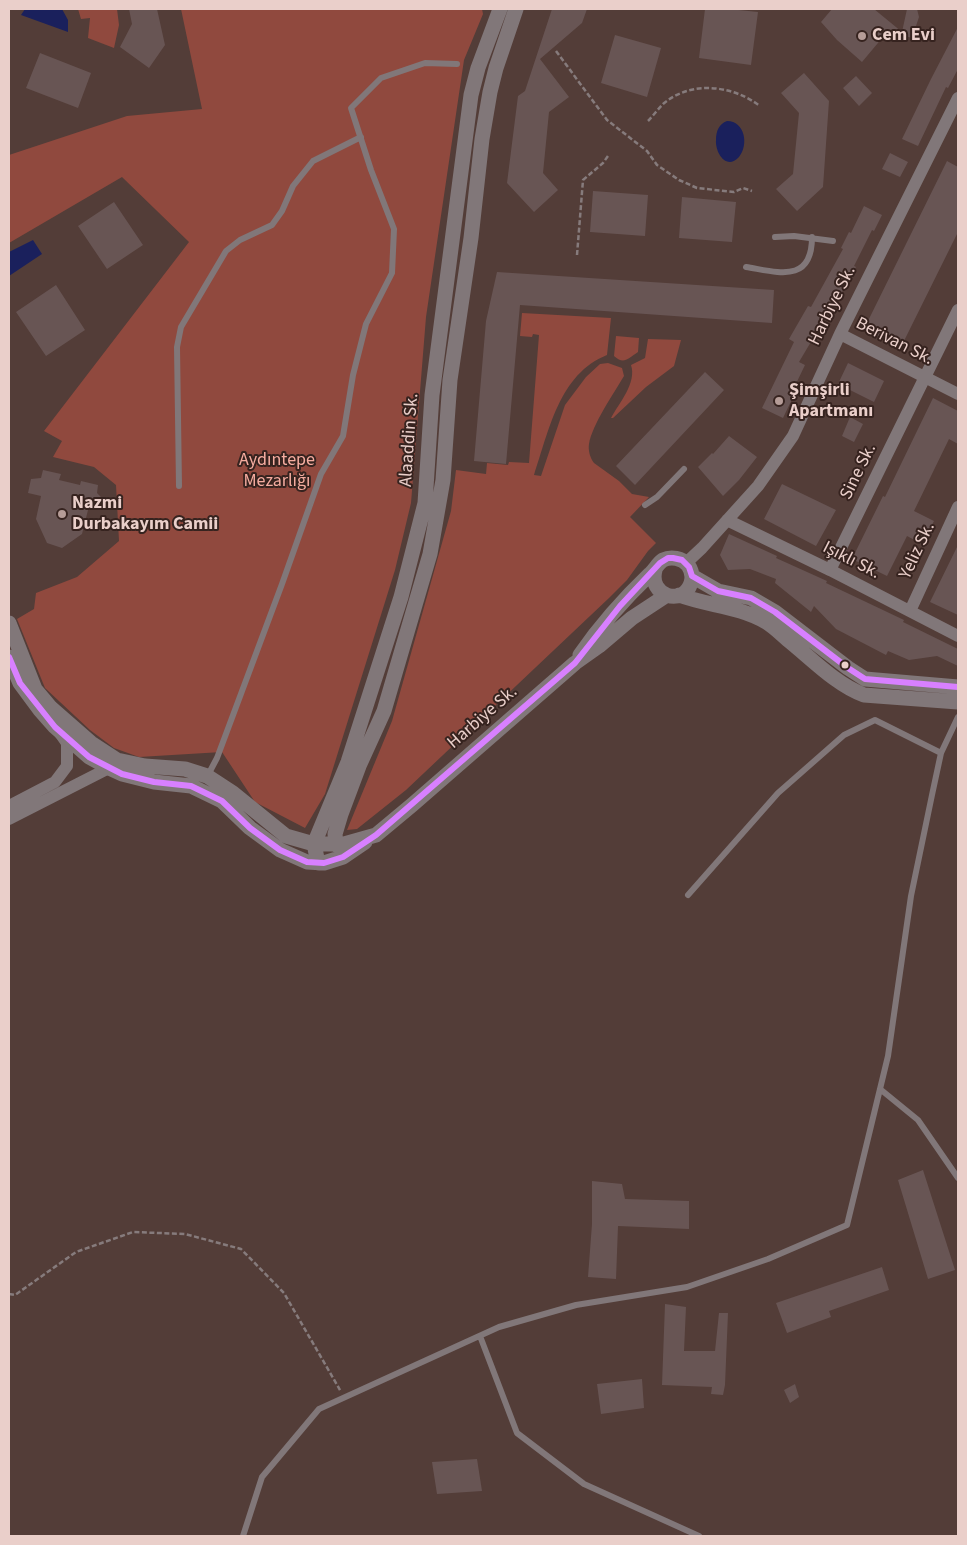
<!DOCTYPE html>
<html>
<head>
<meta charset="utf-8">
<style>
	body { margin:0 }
	#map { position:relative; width:967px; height:1545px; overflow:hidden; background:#533d38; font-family:"Source Sans 3",sans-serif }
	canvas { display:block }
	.frame { position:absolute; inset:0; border:10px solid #eacfca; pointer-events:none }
</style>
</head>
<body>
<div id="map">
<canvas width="967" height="1545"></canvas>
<div class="frame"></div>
</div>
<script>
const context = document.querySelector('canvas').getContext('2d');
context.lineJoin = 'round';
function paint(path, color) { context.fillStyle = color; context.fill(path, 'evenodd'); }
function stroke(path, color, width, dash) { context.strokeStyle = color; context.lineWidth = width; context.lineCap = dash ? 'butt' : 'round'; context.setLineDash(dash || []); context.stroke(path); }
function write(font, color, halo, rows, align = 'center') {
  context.font = font + ' "Source Sans 3",sans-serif'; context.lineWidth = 4; context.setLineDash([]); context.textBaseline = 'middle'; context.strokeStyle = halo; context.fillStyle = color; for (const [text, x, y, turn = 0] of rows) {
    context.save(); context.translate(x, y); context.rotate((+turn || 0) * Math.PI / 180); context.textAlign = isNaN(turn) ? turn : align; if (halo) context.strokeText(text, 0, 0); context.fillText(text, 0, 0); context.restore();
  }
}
const green = new Path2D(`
	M78 9H117L119 25 114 48 88 38 90 18 81 19Z
	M181 9H482L483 14 464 60 426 317 411 503 395 570 325 794 305 828 255 802 222 752 139 757 114 748 90 730 45 688 17 619 34 609 36 593 77 577 119 541 116 485 94 467 53 457 62 441 44 431 189 242 122 177 9 243V155L127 116 202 109Z
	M522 313 611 318 607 355C559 374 549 431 534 475L541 476 565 405 586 377 600 364 608 363 622 368 624 376C614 393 592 425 589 444 588 450 590 458 594 463L619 481 632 494 649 497 630 517 656 543 648 551 627 580 609 598 406 790 357 829 347 830 392 721 451 511 456 470 486 474 487 463 508 465 509 462 529 463 539 335 533 334 532 337 520 336Z
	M616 336 639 338 638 352C627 359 624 365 614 356Z
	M648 339 681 340 674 366 646 387 613 418H611C619 403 637 383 631 365L645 358Z`);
const water = new Path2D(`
	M25 9H62L68 20V32L21 15Z
	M727 121C745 121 749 145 739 157 726 171 715 152 716 140 716 131 719 124 727 121Z
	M33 240 42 254 9 276V252Z`);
const building = new Path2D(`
	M129 9H157L165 45 149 68 120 47 132 24Z
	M552 9H587L582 23 540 59 569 97 549 112 543 173 558 190 534 212 507 183 518 96 525 91Z
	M705 9H729L758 12 751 65 699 58Z
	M832 9H874L902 32 907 9H917L919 17 912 38 888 31 862 62 837 40 821 22Z
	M958 27V69L948 88 946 87 918 146 902 139 931 79Z
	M615 35 661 48 647 97 601 83Z
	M40 53 91 73 78 108 26 88Z
	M804 73 829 101 823 187 797 211 776 189 793 174 799 113 781 93Z
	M856 76 872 93 859 106 843 88Z
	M890 153 908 162 900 177 882 169Z
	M947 161 958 167V232L901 347 864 329Z
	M593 191 648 195 645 236 590 232Z
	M682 197 736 202 732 242 679 238Z
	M114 202 143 245 107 269 78 226Z
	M864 206 882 215 874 231 872 230 854 266 856 267 837 301 833 299 818 330 799 362 805 365 792 392 795 393 783 418 762 408 794 342 789 339 808 306 811 307 843 249 841 248 849 232 851 233Z
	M497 272 774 290 772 323 520 305 506 464 474 461 486 321Z
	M56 285 85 330 46 356 16 312Z
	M848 363 884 381 874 402 838 384Z
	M705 372 724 390 635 485 616 466Z
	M933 398 958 411V444L949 439 914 511 934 521 922 544 907 536 887 576 852 559 883 496 885 497Z
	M850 417 863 424 854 442 842 436Z
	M729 436 757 457 739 480 723 496 698 467 712 453 713 454Z
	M43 470 61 474 59 480 80 485 81 481 98 485 97 493 102 498 99 508 89 506 82 534 62 548 47 543 36 519 41 496 28 493 31 479 41 478Z
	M782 484 836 510 816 546 764 519Z
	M729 534 777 556 776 558 827 581 826 583 904 620 903 622 958 649V666L937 656 909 660 888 651 886 655 836 629 814 606 811 612 775 583 776 579 750 569 728 570 720 555Z
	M958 545V615L930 602Z
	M923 1170 955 1270 928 1279 898 1180Z
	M592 1181 622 1184 625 1199 689 1201V1229L618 1226 616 1279 588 1277 592 1224Z
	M882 1267 889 1290 829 1311 831 1317 787 1333 776 1303Z
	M665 1304 686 1307 684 1351H715L719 1313H728L725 1385 723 1395 711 1394 712 1387 662 1385Z
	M642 1379 644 1408 601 1414 597 1384Z
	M795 1384 799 1397 790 1403 784 1390Z
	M477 1459 482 1491 437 1494 432 1462Z`);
const path = new Path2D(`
	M556 51 607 120 647 151 657 165 679 180 697 188 734 192 743 188 752 191
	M648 121C653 116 658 109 663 104 691 80 732 85 760 106
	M577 255 583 180 603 163 608 156
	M9 1294 15 1295 76 1252 133 1232 185 1234 241 1249 284 1293 340 1390`);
const service = new Path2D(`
	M775 237 794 236 833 241
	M746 267C778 272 812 284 812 237
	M179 486 177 347 181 327 226 251 240 240 272 225 282 211 293 186 313 161 361 137
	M645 505 657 497 684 469
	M208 775 217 758 282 584 321 474 343 436 353 375 366 324 392 273 394 229 371 170 351 108 381 78 425 63 457 64
	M688 895 778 793 844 735 875 720 941 753
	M880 1089 918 1120 958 1178
	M480 1336 517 1433 584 1484 699 1536
	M243 1536 262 1477 319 1409 499 1327 576 1305 687 1287 768 1259 847 1225 888 1056 911 896 932 795 941 753 958 717`);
const minor = new Path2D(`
	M840 334 958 394
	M727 520 830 570 958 636
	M686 563 702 548 758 486 793 436 840 334 958 98
	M830 570 958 310
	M910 611 958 507
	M9 806 55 782 67 766V743L60 733
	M9 819 109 768`);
const tertiary = new Path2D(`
	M692 576 718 591 751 598 775 612 848 668 865 679 958 687
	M679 595C709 606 738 606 766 622 774 627 780 633 787 639 811 658 835 684 864 695L958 702
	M9 623 35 689 51 708 91 743 117 760 145 766 185 769 207 776 233 793 286 836 314 844H344L376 835 412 805 575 663 599 646 632 618 667 595
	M580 655C600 626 624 599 650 574 655 570 658 563 663 560 671 556 682 558 688 565 692 571 693 577 691 583 683 607 648 596 655 570
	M9 657 20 683 40 710 55 727 89 757 109 768 122 774 154 782 191 786 222 801 250 828 280 850 307 862 324 863 343 857 365 842
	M336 845 335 834 341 814 359 766 384 711 430 554 443 480 450 380 471 238 482 139 490 92 496 68 516 9
	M318 863 314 844 348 762 401 597 425 503 432 395 471 95 478 68 500 9`);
const bus1 = new Path2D(`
	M9 657 20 683 55 727 89 757 122 774 154 782 191 786 222 801 250 828 280 850 307 862 324 863 343 857 376 835 575 663 620 606 660 563 668 558H673L682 560 689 567 692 576 718 591 751 598 775 612 848 668 865 679 958 687`);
const markers = [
	[862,36,5,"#b59c97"],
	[779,401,5,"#b59c97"],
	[62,514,5,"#b59c97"],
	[845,665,4.5,"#eacfca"]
];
const poiNames = [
	["Cem Evi",872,36],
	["Şimşirli",789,391],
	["Apartmanı",789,412],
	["Nazmi",72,504],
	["Durbakayım Camii",72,525]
];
const streetNames = [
	["Harbiye Sk.",833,306,-64],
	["Berivan Sk.",894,342,27],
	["Alaaddin Sk.",410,440,-86],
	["Sine Sk.",859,472,-64],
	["Yeliz Sk.",918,551,-65],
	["Işıklı Sk.",851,561,27],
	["Harbiye Sk.",483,718,-41]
];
const parkNames = [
	["Aydıntepe",277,461],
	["Mezarlığı",277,482]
];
paint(green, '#90493e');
paint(water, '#1a205c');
paint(building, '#685554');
stroke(path, '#867b7c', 2.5, [5, 2.5]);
stroke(service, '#817779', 6);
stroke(minor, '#817779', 12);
stroke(tertiary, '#817779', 15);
stroke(bus1, '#d880ff', 6);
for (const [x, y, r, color] of markers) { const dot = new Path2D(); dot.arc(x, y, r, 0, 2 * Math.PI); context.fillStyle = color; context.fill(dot); stroke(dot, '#36231f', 2); }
write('bold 18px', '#eacfca', '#36231f', poiNames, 'left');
write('18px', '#eacfca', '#36231f', streetNames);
write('18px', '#f6ada0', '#36231f', parkNames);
</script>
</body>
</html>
